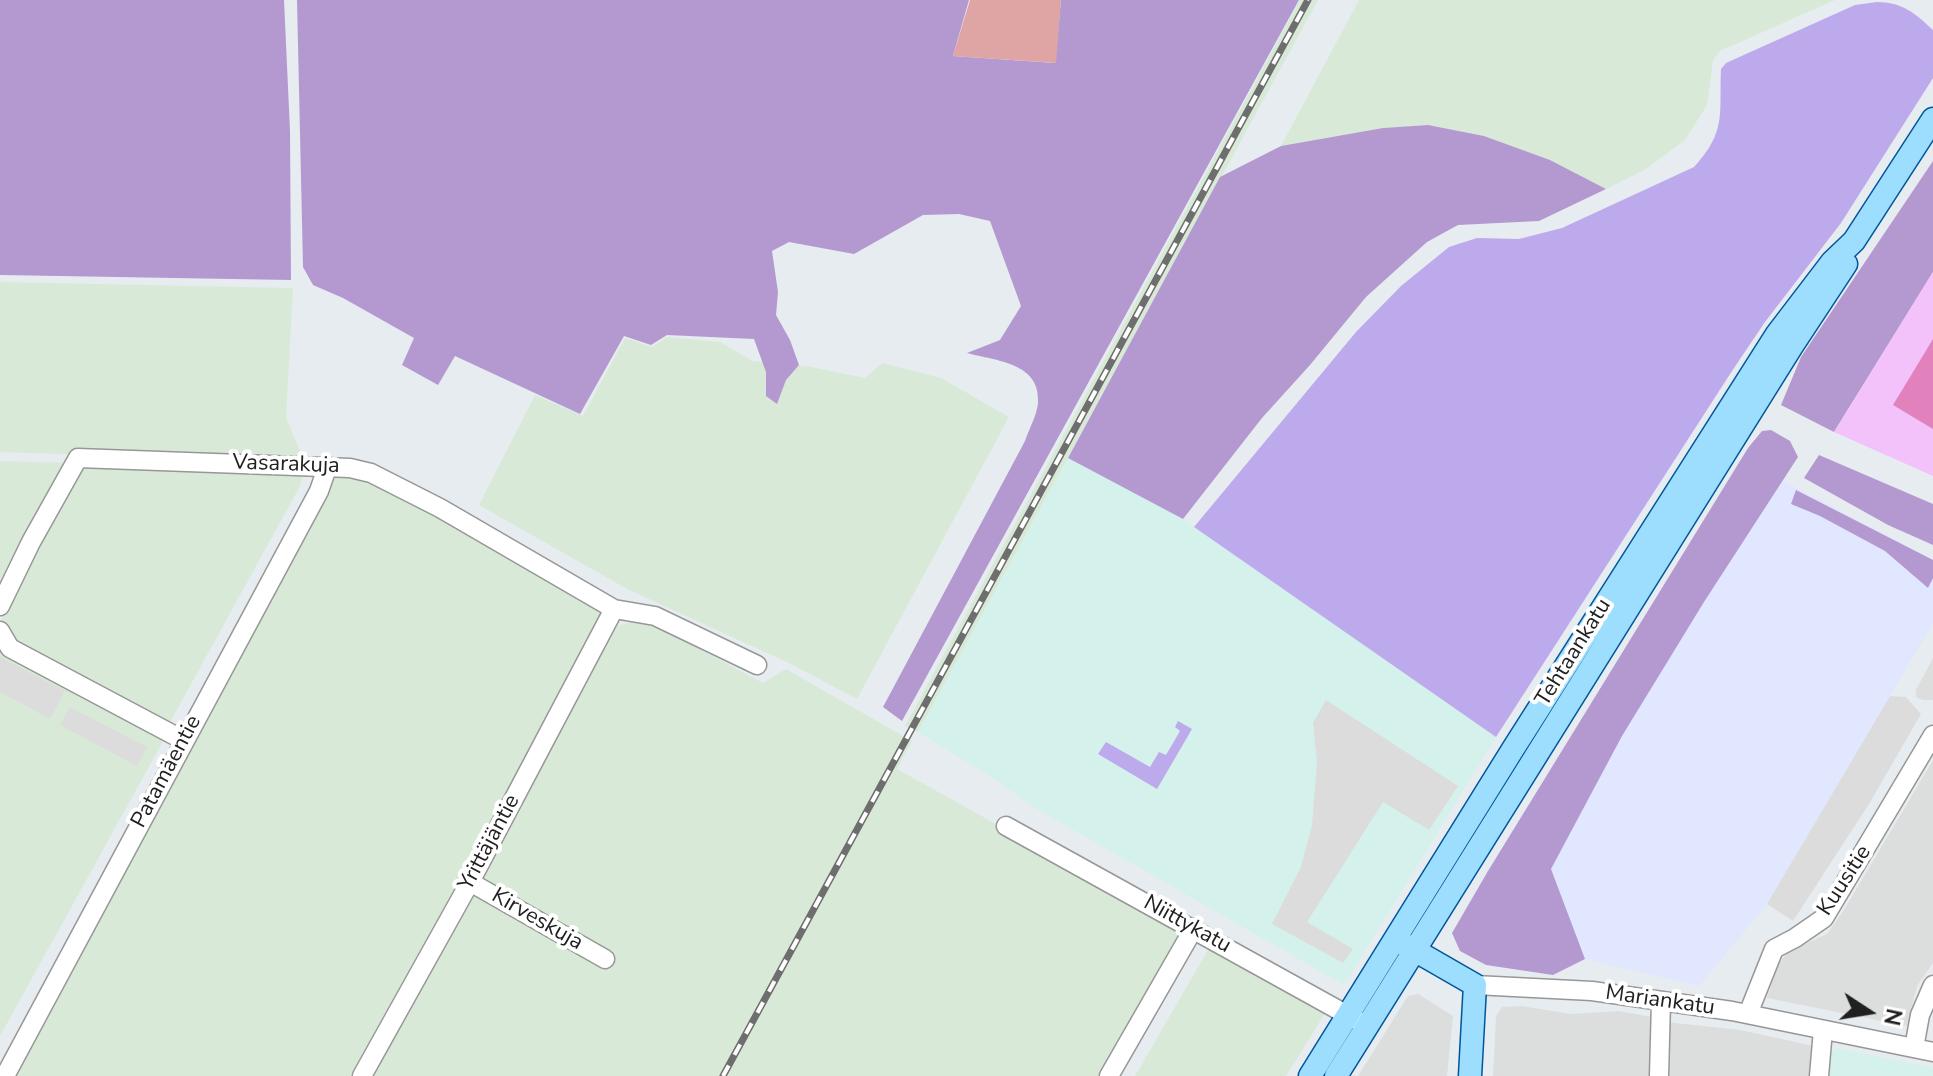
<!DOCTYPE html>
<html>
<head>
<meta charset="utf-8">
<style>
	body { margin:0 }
	#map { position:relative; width:1933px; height:1076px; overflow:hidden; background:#e6ecf0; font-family:"Nunito Sans",sans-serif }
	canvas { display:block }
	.north { position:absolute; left:1829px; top:972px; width:80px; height:80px; -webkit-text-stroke:6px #fff; paint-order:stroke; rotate:102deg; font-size:22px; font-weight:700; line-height:32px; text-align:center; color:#202020 }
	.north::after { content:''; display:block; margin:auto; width:28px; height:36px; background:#202020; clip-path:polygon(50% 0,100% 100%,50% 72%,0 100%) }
</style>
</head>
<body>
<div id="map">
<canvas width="1933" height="1076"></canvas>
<div class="north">N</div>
</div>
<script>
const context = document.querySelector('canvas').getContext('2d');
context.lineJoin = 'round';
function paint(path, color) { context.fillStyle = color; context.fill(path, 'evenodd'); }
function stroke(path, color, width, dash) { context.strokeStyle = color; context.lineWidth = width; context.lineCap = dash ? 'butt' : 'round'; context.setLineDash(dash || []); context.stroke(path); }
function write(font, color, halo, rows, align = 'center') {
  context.font = font + ' "Nunito Sans",sans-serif'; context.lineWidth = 8; context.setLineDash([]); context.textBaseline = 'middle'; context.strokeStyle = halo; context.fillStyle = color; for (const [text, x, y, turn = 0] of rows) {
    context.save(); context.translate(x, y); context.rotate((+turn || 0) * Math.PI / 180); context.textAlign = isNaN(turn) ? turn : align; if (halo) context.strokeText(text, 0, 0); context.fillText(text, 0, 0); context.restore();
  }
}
const residential = new Path2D(`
	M1933 658V700H1923L1916 697V690Z
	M1933 760V963L1917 986 1907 1026 1767 998 1778 965 1788 952 1827 934 1844 910Z
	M1418 994 1453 1016 1447 1076H1358L1408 996Z
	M1521 1006 1571 1014 1619 1011 1652 1017 1651 1076H1493L1496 1016 1502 1007Z
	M1666 1022 1740 1030 1814 1046 1812 1076H1665Z`);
const commercial = new Path2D(`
	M1068 458 1172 512 1496 737 1344 985 1032 806 996 780 918 732Z
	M1837 1048 1933 1068V1076H1829L1830 1053Z`);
const industrial = new Path2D(`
	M1300 0H1318L918 732 905 726Z
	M1359 0H1835L1720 51 1713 60 1707 105 1685 140 1646 169 1606 189 1550 160 1484 136 1428 125 1383 128 1281 146Z
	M0 282 293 288 286 418 305 462 0 452Z
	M667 337 720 342 753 361 811 367 865 378 882 363 941 378 1009 417 857 699 791 664 627 589 479 505 535 395 583 416 625 338 652 347Z
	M0 461 71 463 0 591Z
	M81 463 305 471 299 488 168 726 14 645 2 623 3 612Z
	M330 471 359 474 393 491 608 611 356 1076H14Z
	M638 620 656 626 763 683 786 669 912 741 897 769 1187 930 1103 1076H370L617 626Z
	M0 643 166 736 0 1036Z
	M1211 945 1327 1010 1286 1076H1135Z`);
const education = new Path2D(`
	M1783 481 1933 560V623L1767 904 1699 986 1585 959 1551 869 1622 736 1704 602Z`);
const grass = new Path2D(`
	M1877 2C1902 2 1915 13 1933 30V78L1841 223 1765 322 1732 371 1496 737 1194 527 1356 332 1401 286 1449 247 1477 238 1519 239 1562 228 1694 167C1727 131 1719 114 1721 69L1726 63 1855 5Z
	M1178 721 1192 729 1157 789 1098 754 1106 742 1150 767 1159 752 1166 755 1180 731 1175 727Z`);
const forest = new Path2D(`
	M0 0H284L290 131 291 280 0 275Z
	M297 0H969L953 56 1055 63 1061 0H1299L902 721 883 707 1025 441C1029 429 1037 415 1038 403 1041 363 997 361 967 353L1000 340 1021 306 990 221 959 214 923 215 854 254 789 242 772 251 778 292 776 315 790 340 799 365 786 380 777 404 766 396V372L754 339 667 335 651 345 624 336 580 414 455 356 438 385 402 365 414 338 343 298 313 285 303 267Z
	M1428 125 1484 136 1550 160 1606 189 1539 221 1458 225 1427 242 1366 297 1310 365 1262 418 1183 519 1068 458 1220 177 1281 146 1383 128Z
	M1933 161V272L1834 432 1781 405 1801 357Z
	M1771 430 1790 441 1798 457 1704 602 1622 736 1551 869 1585 959 1553 975 1486 965 1460 951 1452 933 1488 871 1748 448 1762 431Z
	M1819 455 1933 504V545L1888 525 1804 478Z
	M1796 490 1933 560V578L1928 588 1885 551 1820 516 1791 504Z`);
const park = new Path2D(`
	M1933 272V476L1834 432Z`);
const pitch = new Path2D(`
	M1933 339V429L1893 405Z`);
const parking = new Path2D(`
	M0 657 65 691 50 719 0 692Z
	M1890 696 1906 697 1921 714 1869 804 1793 921 1767 904Z
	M1326 700 1458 786 1429 830 1383 802 1307 922 1353 949 1343 963 1272 924 1301 867 1312 825 1317 762 1313 723Z
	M70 707 147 747 137 766 60 725Z`);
const water = new Path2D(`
	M970 0H1061L1056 63 953 56Z`);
const minor = new Path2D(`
	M0 606 31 542 78 458 350 468 371 473 440 508 614 609 655 616 757 665
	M0 631 10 648 183 740
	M1006 826 1360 1022
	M470 882 605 959
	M1475 985 1592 991 1732 1011 1933 1052
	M1748 1014 1774 949 1795 938 1824 918 1933 735
	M1914 1048 1920 1015 1933 985
	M5 1076 319 491 327 468
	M362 1076 470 882 614 609
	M1109 1076 1194 928
	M1659 1076 1661 1002
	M1819 1076 1823 1030`);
const major = new Path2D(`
	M1402 943 1475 985 1470 1076
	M1310 1076 1513 749 1777 334 1832 262 1854 241 1933 119
	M1336 1076 1792 346 1846 264`);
const rail = new Path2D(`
	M723 1076 1308 0`);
const streetNames = [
	["Vasarakuja",286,465,2],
	["Tehtaankatu",1574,653,-58],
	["Patamäentie",167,772,-62],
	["Yrittäjäntie",490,843,-62],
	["Kuusitie",1845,881,-57],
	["Kirveskuja",537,920,30],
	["Niittykatu",1187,925,29],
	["Mariankatu",1660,1001,8]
];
paint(residential, '#dcdedd');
paint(commercial, '#d5f1ec');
paint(industrial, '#d8ead7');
paint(education, '#e0e7ff');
paint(grass, '#bdaaec');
paint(forest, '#b499d1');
paint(park, '#f3c2fb');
paint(pitch, '#e282bc');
paint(parking, '#dcdcdc');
paint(water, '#dfa5a5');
stroke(minor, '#979797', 21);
stroke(major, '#00569b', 25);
stroke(minor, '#fff', 18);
stroke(major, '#9dddfe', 22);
stroke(rail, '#6e6e6e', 7);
stroke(rail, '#fff', 4, [12]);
write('22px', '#202020', '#fff', streetNames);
</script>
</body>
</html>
